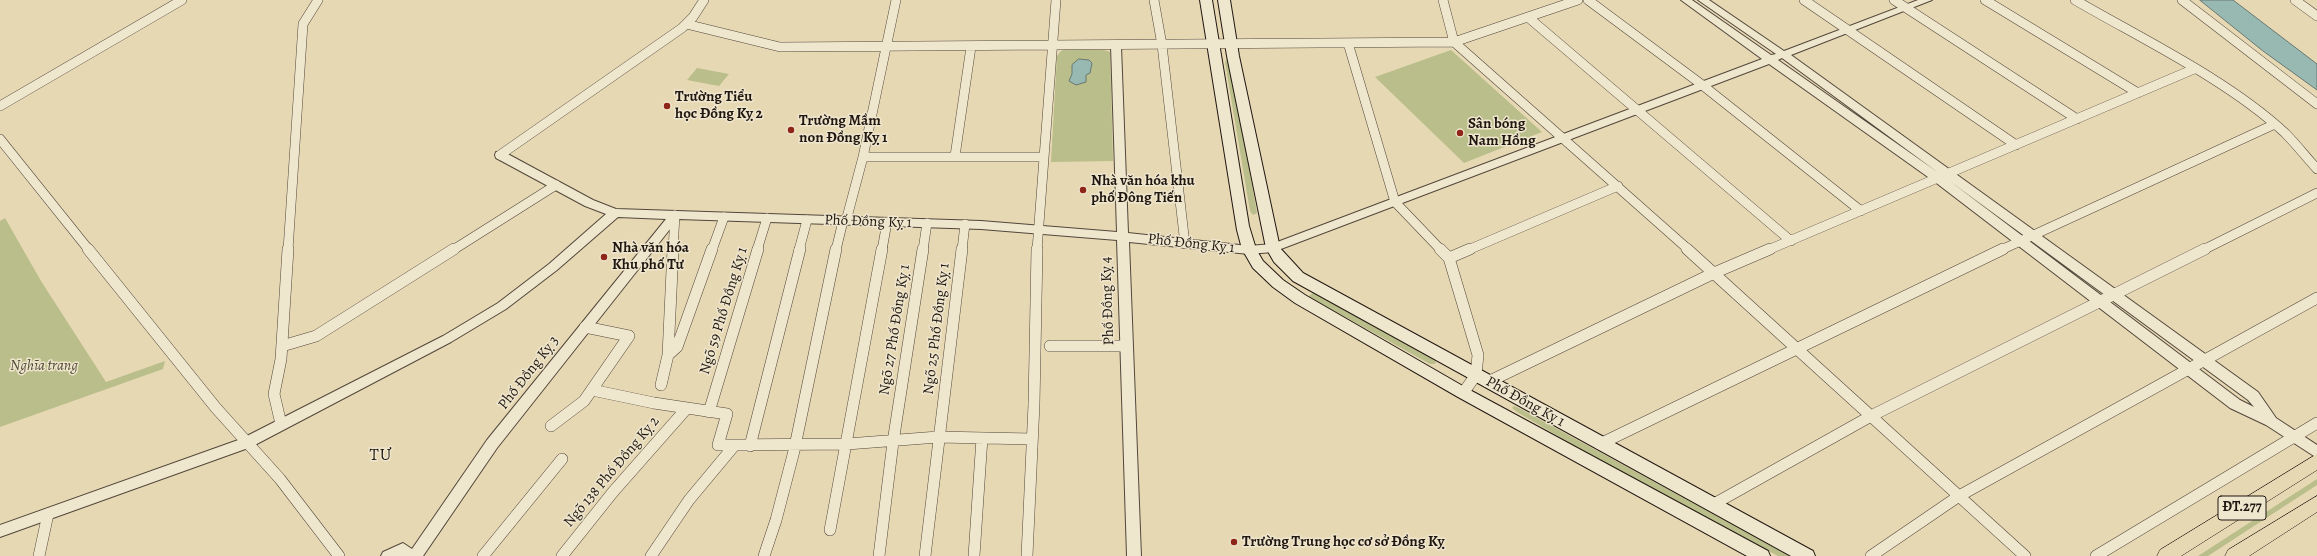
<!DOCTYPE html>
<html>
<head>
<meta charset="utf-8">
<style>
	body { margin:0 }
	canvas { display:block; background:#e7d8b4 }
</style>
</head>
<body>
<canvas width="2317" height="556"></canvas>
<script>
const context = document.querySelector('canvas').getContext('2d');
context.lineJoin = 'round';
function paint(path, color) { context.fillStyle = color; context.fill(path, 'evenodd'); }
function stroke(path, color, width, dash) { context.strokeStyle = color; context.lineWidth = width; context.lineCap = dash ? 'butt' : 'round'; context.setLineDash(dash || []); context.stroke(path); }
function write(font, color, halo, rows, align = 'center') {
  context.font = font + ' Alegreya,serif'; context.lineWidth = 3; context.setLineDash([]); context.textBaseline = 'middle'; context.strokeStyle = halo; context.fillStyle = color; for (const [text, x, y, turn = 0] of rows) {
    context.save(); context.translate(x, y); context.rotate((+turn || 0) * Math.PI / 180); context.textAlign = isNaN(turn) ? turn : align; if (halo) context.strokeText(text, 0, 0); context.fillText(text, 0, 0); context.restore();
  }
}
const green = new Path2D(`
	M1065 49 1104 50 1110 52 1113 161 1051 162 1057 56 1061 51Z
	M1451 50 1542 132 1464 163 1375 77Z
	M1227 58 1230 59 1257 213 1253 215 1250 211 1225 62Z
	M697 68 729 74 719 86 687 80Z
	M5 218 41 281 106 382 165 361 163 369 0 427V221Z
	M1313 293 1433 359 1436 362 1435 364H1430L1311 298 1309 296Z
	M1514 406 1517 407 1790 556H1778L1595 458 1517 412 1512 408Z
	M2317 479V485L2208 556H2198Z`);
const water = new Path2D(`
	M2200 0H2233L2317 64V90L2263 51Z
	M1079 59 1089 60 1092 63 1090 73 1086 75V82L1076 85 1069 81 1072 74V65Z`);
const minorFar1 = new Path2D(`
	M1154 0 1162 45 1185 244
	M1443 0 1454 42 1689 250
	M1588 0 1701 84 1861 211
	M1804 0 2016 145
	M1894 0 2077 119
	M1985 0 2138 93
	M2075 0C2142 39 2228 80 2285 133 2296 144 2306 157 2317 169
	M2182 0 2317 104
	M2295 0 2317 16
	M1529 18 1791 241
	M686 24 780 47 1454 42 1578 0
	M1348 43 1395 202 1441 250
	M0 106 182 0
	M0 139 89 250
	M500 155 682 28 693 17 704 0
	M955 156 971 47
	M863 157H1042
	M846 221 863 157 896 0
	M288 250 303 24 318 0
	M453 250 556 185
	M673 250 675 215
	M712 250 724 217
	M757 250 767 218
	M799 250 807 220
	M836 250 843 221
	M882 250 887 222
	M923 250 927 223
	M962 250 965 224
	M1037 250 1056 0
	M1468 250 1618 186
	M1768 250 2194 69
	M2001 250 2275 124
	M2203 250 2317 193`);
const minor = new Path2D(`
	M88 249 216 408 280 479 339 556
	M1440 249 1449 258 1478 355 1476 375 1463 393
	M1687 249 2025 556
	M1449 258 1470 249
	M282 346 316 336 454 249
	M1050 346H1126
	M668 355 677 347 712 249
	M1488 382 1714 273 1770 249
	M661 385 668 355 673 249
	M592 390 654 403 727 414 718 445 847 444 938 437 1032 439
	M709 412 758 249
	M281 424 274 394 281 359 288 249
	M551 426 584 401 629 336 585 327
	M1600 444 2003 249
	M750 446 800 249
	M1714 504 1871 416 2205 249
	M830 530 882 249
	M39 556 48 514
	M483 556 562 459
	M562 556 613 492 687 408
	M651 556 689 500 734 446
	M764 556 776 520 794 451 836 249
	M879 556 893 442 923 249
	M925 556 962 249
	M974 556 982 438
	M1027 556 1034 404 1037 249
	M1871 556 1959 496 2317 298
	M2096 556 2317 423`);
const tertiary = new Path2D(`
	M1681 0H1692L1771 55 1776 54 1698 0H1709L1784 51 1918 0H1932L1791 55 2258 392 2276 418 2317 445V458L2266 425 2230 408 1935 182 1769 64 1273 252 1249 254 1129 242 1141 556H1127L1117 240 981 229 678 219 497 448 423 556H381L383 552 403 543 412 549 487 440 666 219 618 217 557 270 506 309 451 342 251 447 0 537V525L241 439 443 336 498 303 549 264 606 214 585 206 496 158 495 155 496 152H504L593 200 616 209 981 221 1117 232 1111 46 1116 43 1121 46 1128 233 1249 246 1272 244 1762 59ZM1782 58 2248 400 2254 407 2240 400 1943 176 1778 60Z`);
const secondary = new Path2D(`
	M1200 0H1212L1249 226 1256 249 1263 261 1283 280 1305 295 1468 389 1768 551 1770 556H1747L1458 397 1295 303 1273 287 1253 268 1242 249 1237 230Z
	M1218 0H1230L1239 56 1280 248 1303 273 1813 551 1815 556H1791L1293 281 1274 262 1266 248 1227 56Z`);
const primary = new Path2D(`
	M2317 454V470L2181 556H2157L2160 550Z
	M2317 496V512L2249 556H2225L2228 550Z`);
const markers = [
	[667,106,4,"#8f2418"],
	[791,130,4,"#8f2418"],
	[1460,133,4,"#8f2418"],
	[1083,190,4,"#8f2418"],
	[604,257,4,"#8f2418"],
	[1234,542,4,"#8f2418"]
];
const shields = [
	[2242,508,48]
];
const shieldNames = [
	["ĐT.277",2242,508]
];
const poiNames = [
	["Trường Tiểu",675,97],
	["học Đồng Kỵ 2",675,114],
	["Trường Mầm",799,121],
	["non Đồng Kỵ 1",799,138],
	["Sân bóng",1468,124],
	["Nam Hồng",1468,141],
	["Nhà văn hóa khu",1091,181],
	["phố Đông Tiến",1091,198],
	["Nhà văn hóa",612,248],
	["Khu phố Tư",612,265],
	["Trường Trung học cơ sở Đồng Kỵ",1242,542]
];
const streetNames = [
	["Phố Đồng Kỵ 1",868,222,2],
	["Phố Đồng Kỵ 1",1191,244,6],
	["Phố Đồng Kỵ 4",1108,301,-92],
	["Ngõ 59 Phố Đồng Kỵ 1",724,311,-73],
	["Ngõ 25 Phố Đồng Kỵ 1",937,329,-83],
	["Ngõ 27 Phố Đồng Kỵ 1",895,330,-81],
	["Phố Đồng Kỵ 3",529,373,-52],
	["Phố Đồng Kỵ 1",1525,402,29],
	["Ngõ 138 Phố Đồng Kỵ 2",612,472,-50]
];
const parkNames = [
	["Nghĩa trang",44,366]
];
const quarterNames = [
	["TƯ",381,456]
];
paint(green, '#b9be8a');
paint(water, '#97b9b2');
stroke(water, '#687872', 1);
stroke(minorFar1, '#52473a', 10);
stroke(minor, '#52473a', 12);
stroke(tertiary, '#52473a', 2);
stroke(secondary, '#211711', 2);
stroke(primary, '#211711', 1);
stroke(minorFar1, '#efe6ce', 9);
stroke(minor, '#efe6ce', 11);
paint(tertiary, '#efe6ce');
paint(secondary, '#efe6ce');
paint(primary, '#e7d8b4');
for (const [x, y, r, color] of markers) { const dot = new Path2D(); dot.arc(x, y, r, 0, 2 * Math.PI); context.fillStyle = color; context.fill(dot); stroke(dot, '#efe6ce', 1.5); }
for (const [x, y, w] of shields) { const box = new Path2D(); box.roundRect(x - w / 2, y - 12, w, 24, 3); context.fillStyle = '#efe6ce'; context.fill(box); stroke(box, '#211711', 1); }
write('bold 14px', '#211711', null, shieldNames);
write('bold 15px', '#211711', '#efe6ce', poiNames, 'left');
write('15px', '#211711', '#efe6ce', streetNames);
write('italic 15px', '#4f4935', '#efe6ce', parkNames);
context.letterSpacing = '1px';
write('17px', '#211711', '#efe6ce', quarterNames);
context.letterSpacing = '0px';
</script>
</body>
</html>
